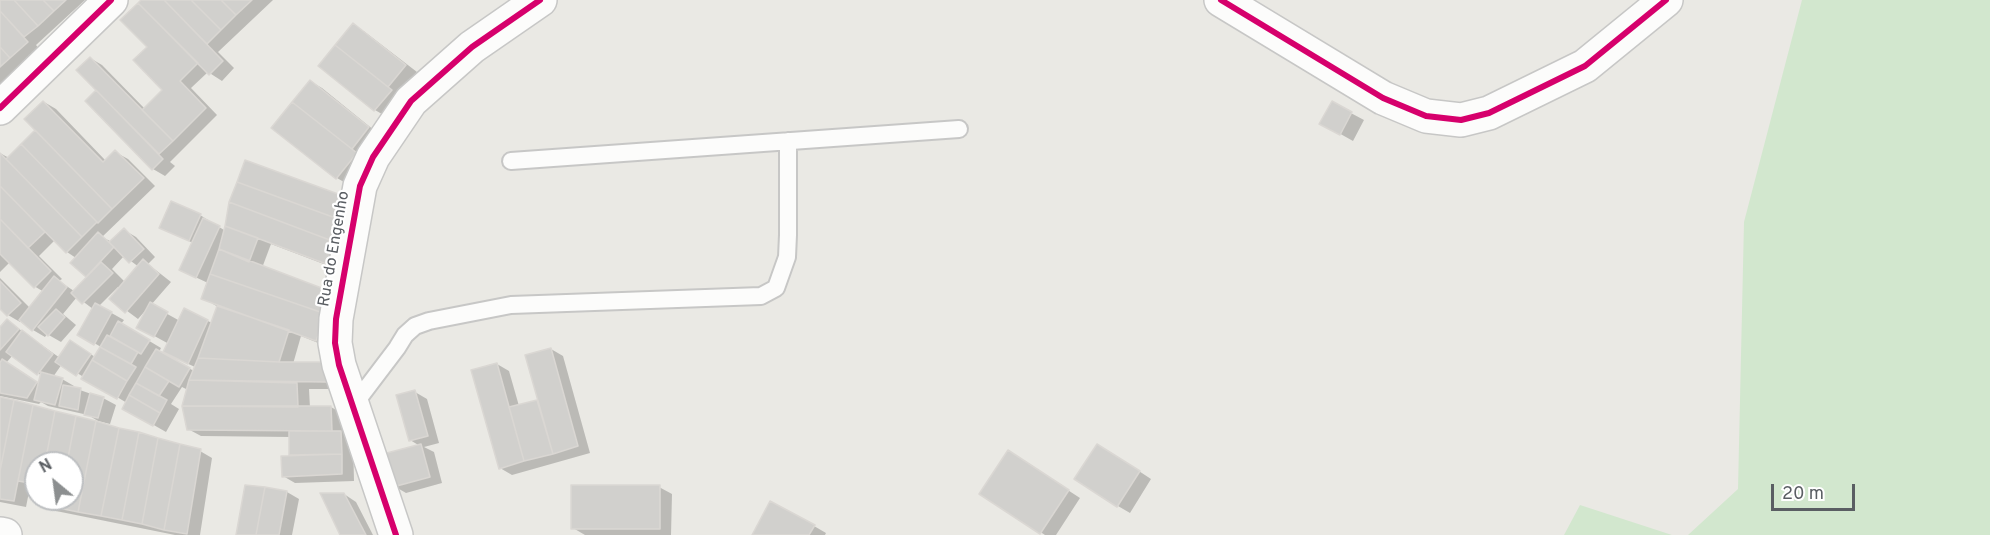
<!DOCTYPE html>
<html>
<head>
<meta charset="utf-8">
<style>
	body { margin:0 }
	#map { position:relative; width:1990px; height:535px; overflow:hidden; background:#eae9e4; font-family:Overpass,sans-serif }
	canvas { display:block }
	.north { position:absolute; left:24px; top:451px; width:60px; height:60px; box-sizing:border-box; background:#fff; border:2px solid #bdbfc1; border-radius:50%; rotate:331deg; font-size:16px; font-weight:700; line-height:24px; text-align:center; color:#5a5e63 }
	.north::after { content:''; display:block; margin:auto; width:21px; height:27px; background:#8c8f90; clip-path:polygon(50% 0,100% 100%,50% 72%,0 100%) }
	.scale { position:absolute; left:1771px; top:484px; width:84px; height:27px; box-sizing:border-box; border:3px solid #5a5e63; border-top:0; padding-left:8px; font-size:18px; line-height:21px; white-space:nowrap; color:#5a5e63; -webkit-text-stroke:4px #fff; paint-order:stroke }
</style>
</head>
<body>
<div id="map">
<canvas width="1990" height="535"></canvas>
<div class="north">N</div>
<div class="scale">20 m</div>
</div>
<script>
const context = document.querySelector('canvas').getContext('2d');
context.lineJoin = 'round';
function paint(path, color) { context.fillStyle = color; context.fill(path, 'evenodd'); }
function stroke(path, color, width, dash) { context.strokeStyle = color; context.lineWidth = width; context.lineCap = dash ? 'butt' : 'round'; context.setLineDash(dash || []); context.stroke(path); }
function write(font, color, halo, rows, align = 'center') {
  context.font = font + ' Overpass,sans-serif'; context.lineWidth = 4.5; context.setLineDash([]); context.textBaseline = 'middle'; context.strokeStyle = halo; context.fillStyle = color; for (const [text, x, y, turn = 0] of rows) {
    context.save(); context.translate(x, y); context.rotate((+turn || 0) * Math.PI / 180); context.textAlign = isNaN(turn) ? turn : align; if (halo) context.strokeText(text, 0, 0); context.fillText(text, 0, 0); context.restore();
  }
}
const green = new Path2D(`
	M1802 0H1990V535H1688L1738 489 1744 222Z
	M1580 505 1672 535H1564Z`);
const shadow = new Path2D(`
	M0 0H85L36 45 39 49 0 85Z
	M143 0H273L218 52 234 68 222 81 208 72 191 88 217 115 170 162 175 166 165 176 153 169 98 90 90 58 102 65 145 109 164 90 149 47Z
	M353 25 365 32 417 72 399 95 387 117 375 110 320 66Z
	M310 81 322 88 380 135 349 185 337 178 273 128Z
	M44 102 56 109 106 161 115 152 128 159 155 186 102 237 110 241 124 230 136 237 155 257 148 264 171 282 151 305 180 321 185 310 212 323 218 307 203 298 208 283 193 276V243L161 228 200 215 224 230 230 203 342 271 271 244 262 268 331 293 328 347 301 336 293 364H325L338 389H309L310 408 331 407 343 414 344 434 353 440 354 481 295 483 283 476 291 457 290 437 201 436 188 429V390L182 387 171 404 179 409 166 432 124 408 127 403 62 364 53 377 62 379 74 386V388L103 398 116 405 110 424 98 421 88 415 48 406 41 402 39 404 0 396V329L8 321 60 358 83 349 95 357 101 347 79 334 93 309 77 297 63 314 76 325 61 342 47 334 45 337 33 330 22 321 20 322 8 315 0 307V278L30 308 44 292 34 286 10 262 0 272V153L9 158 38 130ZM55 240 67 252 76 258 72 263 88 277 74 291 59 281 62 279 39 256ZM124 256 139 267 125 282 112 269ZM118 287 120 288 111 299 138 319 145 311 138 327 169 344 164 355 159 352 161 348 121 324 124 320 99 306ZM13 355 42 376 40 384 6 363ZM173 357 195 367 194 371 172 359Z
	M1332 103 1364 120 1353 141 1321 123Z
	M551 349 563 356 590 453 512 475 500 468 497 364 509 371 519 406 539 401Z
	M415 392 427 399 439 443 424 447 434 452 442 483 406 493 394 486 420 446 410 440Z
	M0 400 200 451 212 458 200 535H175L51 510 38 503 39 499H72V463H36V488L30 487 26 507 0 502Z
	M1110 452 1151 479 1130 513 1118 506Z
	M1020 459 1080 498 1056 535H1045L981 493Z
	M659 487 672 494 671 535H585L573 528Z
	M287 492 299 499 292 535H237Z
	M344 494 356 502 373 535H342Z
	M814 526 826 533 825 535H753Z`);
const building = new Path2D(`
	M0 0H14L38 26 24 37 0 11Z
	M14 0H43L54 11 38 26Z
	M43 0H66L54 11Z
	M141 0H164L223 61 209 75 138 3Z
	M164 0H191L221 30 207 44Z
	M191 0H221L236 15 221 30Z
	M221 0H252L236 15Z
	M138 3 198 63 180 81 206 108 173 141 142 110 162 90 133 60 147 47 120 20Z
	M0 11 28 42 10 58 0 47Z
	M353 23 406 65 388 87 335 45Z
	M335 45 392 90 374 111 318 66Z
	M0 47 10 58 0 67Z
	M90 57 173 141 159 154 76 70Z
	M310 80 369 127 352 149 292 102Z
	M96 90 163 159 152 170 85 101Z
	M43 101 103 162 115 150 144 178 112 209 24 119Z
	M1332 101 1352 112 1340 135 1319 124Z
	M292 102 357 153 336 179 271 128Z
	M35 130 112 209 98 223 21 144Z
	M21 144 97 222 82 237 6 159Z
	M0 153 82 237 66 253 0 186Z
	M245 160 349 198 341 220 237 182Z
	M237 182 341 220 335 242 229 202Z
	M0 186 45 232 28 248 0 219Z
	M171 201 201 214 189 241 159 228Z
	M229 202 335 242 329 265 225 226Z
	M203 218 220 226 196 278 179 270Z
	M0 219 51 271 34 288 0 254Z
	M225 226 258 238 249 262 219 249Z
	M124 228 144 249 129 263 109 242Z
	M98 232 114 247 86 277 70 263Z
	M219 249 332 292 326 314 210 274Z
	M143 259 159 274 125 313 109 299Z
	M101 262 113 273 82 304 71 293Z
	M210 274 326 314 316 341 201 299Z
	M54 276 67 287 32 331 19 320Z
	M0 281 21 303 7 316 0 309Z
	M150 302 168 312 154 337 136 328Z
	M95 303 112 312 94 345 77 335Z
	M217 306 289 330 279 362 198 358Z
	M184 308 208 320 188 364 163 352Z
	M56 309 65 317 48 336 38 327Z
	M7 319 19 329 0 350V327Z
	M118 321 150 340 141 354 110 336Z
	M22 330 53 354 37 375 6 352Z
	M107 335 138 352 131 364 100 347Z
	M70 340 91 354 76 376 55 362Z
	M100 347 136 367 127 381 92 360Z
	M551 348 578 446 553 454 525 355Z
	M156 349 190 368 179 387 145 367Z
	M198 358 279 362H326L327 382 189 380Z
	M2 359 37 382 27 398 0 393V363Z
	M92 360 127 381 117 399 81 379Z
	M497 363 524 461 499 469 471 370Z
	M145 367 169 381 159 396 136 383Z
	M41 372 63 378 55 405 34 400Z
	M189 380 297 383 298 407 182 406Z
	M136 383 167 400 160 413 129 395Z
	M63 385 81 388 78 410 59 406Z
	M415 390 428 436 409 441 396 395Z
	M90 393 104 397 98 418 84 415Z
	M129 395 160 413 153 426 122 409Z
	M0 397 14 400 0 471Z
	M14 400 33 405 14 501 0 499V471Z
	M537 400 553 454 524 461 509 407Z
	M33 405 55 411 45 463H36V484L18 481Z
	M182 406H331L332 431 187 430Z
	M55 411 76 416 67 463H45Z
	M76 416 96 421 78 512 59 508 61 499H72V463H67Z
	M96 421 119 428 101 516 78 512Z
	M119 428 139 432 122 520 101 516Z
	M289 431H341L342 454 289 455Z
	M139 432 158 438 142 524 122 520Z
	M158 438 180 444 164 530 142 524Z
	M180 444 201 449 187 534 164 530Z
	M421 444 430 477 393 487 383 454Z
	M1097 444 1140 471 1117 507 1074 479Z
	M1008 450 1069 490 1040 534 979 494Z
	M342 454V474L282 477 281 456Z
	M245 485 265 487 256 535H236Z
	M571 485H660V529H571Z
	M265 487 287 491 279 535H256Z
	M320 493H344L366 535H340Z
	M38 499H61L59 508 37 504Z
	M770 501 815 525 809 535H752Z`);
const lane = new Path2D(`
	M511 161 959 129
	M353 406 397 348 405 335 415 326 429 321 511 305 761 296 776 288 787 257 788 235V141`);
const street = new Path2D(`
	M1221 0 1383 98 1426 116 1461 120 1489 113 1585 66 1666 0
	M0 108 111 0
	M0 534 5 535
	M396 535 339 365 335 343 336 319 360 186 373 157 411 101 472 47 540 0`);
const cycleway = new Path2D(`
	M1221 0 1383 98 1426 116 1461 120 1489 113 1585 66 1666 0
	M0 108 111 0
	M396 535 339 365 335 343 336 319 360 186 373 157 411 101 472 47 540 0`);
const streetNames = [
	["Rua do Engenho",335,249,-80]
];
paint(green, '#d2e7ce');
paint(shadow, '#0003');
paint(building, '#d1d0cd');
stroke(building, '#dad7d3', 1.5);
stroke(lane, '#c7c7c6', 20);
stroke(street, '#c7c7c6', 36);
stroke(lane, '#fcfcfb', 16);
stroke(street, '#fcfcfb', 33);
stroke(cycleway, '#d6006c', 6);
write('16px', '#5a5e63', '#fff', streetNames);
</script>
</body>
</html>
